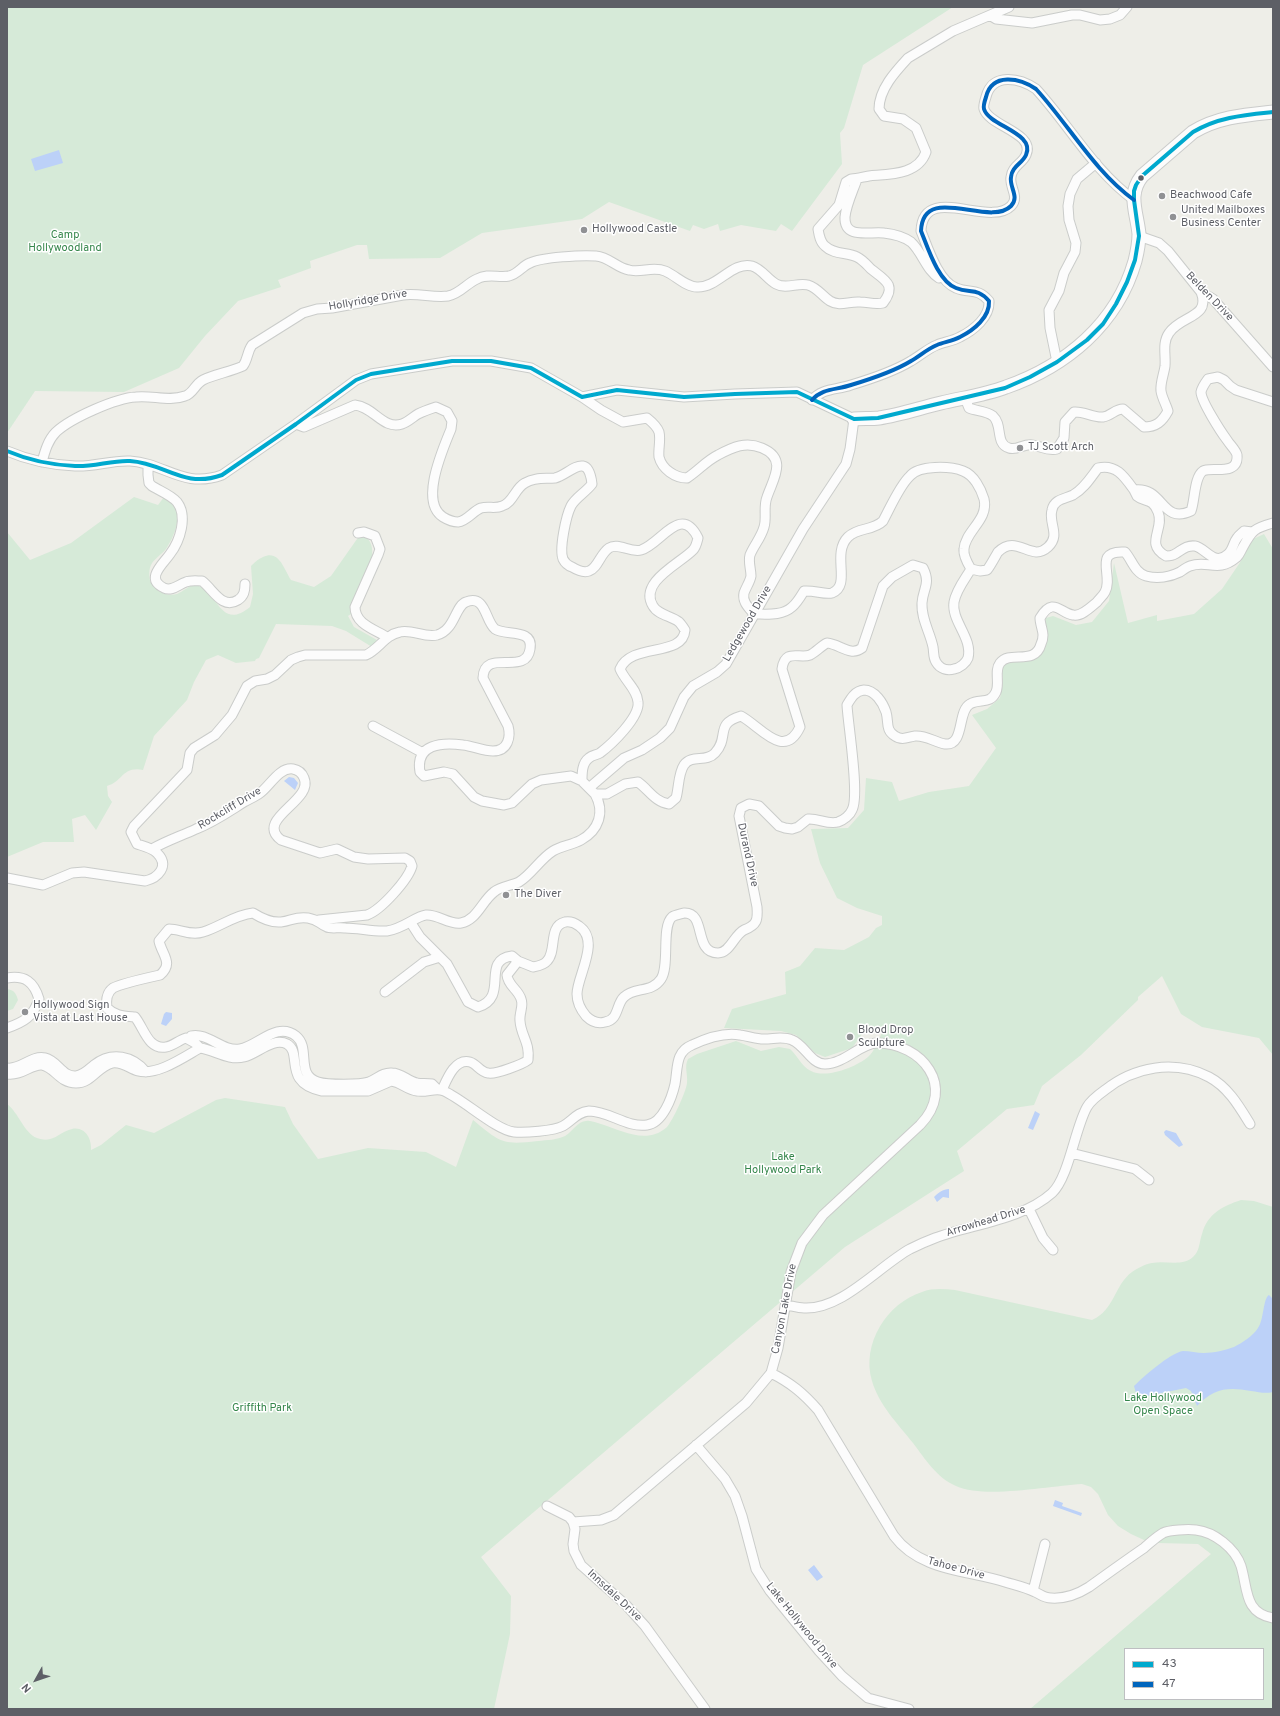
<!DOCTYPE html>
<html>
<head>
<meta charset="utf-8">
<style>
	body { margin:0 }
	#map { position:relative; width:1280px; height:1716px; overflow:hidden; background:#eeeee8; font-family:Overpass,sans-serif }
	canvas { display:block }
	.frame { position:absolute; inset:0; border:8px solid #5d5f66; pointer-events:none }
	.legend { position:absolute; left:1124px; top:1648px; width:140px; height:52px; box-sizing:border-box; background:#fff; border:1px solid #bebfc2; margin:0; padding:5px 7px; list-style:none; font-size:12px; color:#5d5f66 }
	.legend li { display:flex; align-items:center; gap:8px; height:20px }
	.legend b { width:20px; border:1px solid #bebfc2 }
	.north { position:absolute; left:16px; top:1660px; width:40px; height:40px; -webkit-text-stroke:3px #fff; paint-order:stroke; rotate:230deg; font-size:11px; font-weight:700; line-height:16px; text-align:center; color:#5d5f66 }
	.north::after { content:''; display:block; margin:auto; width:14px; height:18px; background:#5d5f66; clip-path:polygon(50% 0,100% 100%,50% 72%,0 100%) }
</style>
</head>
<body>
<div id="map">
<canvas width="1280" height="1716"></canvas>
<div class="frame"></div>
<ul class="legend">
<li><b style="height:5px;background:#00a9ce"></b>43</li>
<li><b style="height:5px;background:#0065bd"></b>47</li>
</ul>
<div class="north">N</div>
</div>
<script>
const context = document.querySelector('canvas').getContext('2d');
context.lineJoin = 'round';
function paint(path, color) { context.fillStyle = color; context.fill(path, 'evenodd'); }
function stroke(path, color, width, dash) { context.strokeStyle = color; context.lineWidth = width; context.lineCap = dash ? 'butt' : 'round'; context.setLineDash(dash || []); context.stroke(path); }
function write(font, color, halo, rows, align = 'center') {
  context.font = font + ' Overpass,sans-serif'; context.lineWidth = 3; context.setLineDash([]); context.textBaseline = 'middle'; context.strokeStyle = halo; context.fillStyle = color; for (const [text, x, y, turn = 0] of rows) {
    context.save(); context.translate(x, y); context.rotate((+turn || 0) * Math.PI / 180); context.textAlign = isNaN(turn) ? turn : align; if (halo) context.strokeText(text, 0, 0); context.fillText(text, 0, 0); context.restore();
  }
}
const green = new Path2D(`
	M7 7H953L863 65 844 128 840 133 842 164 792 231 781 224 776 231 741 225 720 231 718 224 704 229 693 225 690 231 609 202 582 219 482 233 440 258 369 259 367 245H357L310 261 311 268 278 280 281 287 238 301 205 336 179 368 124 392 35 391 7 433Z
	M134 497 158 505 164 497C187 506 176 534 166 549 161 555 154 559 151 565 149 569 149 576 150 580 154 591 166 597 177 594 185 591 190 583 199 586 218 593 221 631 250 607L253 594 251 566C255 562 258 559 263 557 279 549 284 569 291 580L314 587 331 576 357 539 360 536C372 537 373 548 372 558L351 609V614L348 616 354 627 377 640 372 647 346 631 332 626 276 624 259 658 256 659 255 661 236 663 218 655 206 660 194 682 187 700 154 736 143 770C122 766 123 782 107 786L108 796 112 802 96 830 85 815 72 819 74 842H43L7 857V532L30 560 71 543Z
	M1264 534 1273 549V1055L1259 1038 1202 1027 1181 1014 1162 976 1138 997V1000L1081 1055 1042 1086 1034 1105 1007 1109 957 1151 964 1171 845 1247 481 1557 511 1596 510 1634 494 1709H7V1104C19 1113 24 1133 37 1138 54 1144 58 1132 72 1129 85 1126 92 1139 91 1150L101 1145 126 1125 154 1133 216 1100 225 1098 285 1107 293 1124 318 1159 368 1148 426 1152 456 1167 473 1120C501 1143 502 1145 538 1141 547 1140 557 1140 565 1136 572 1132 578 1121 586 1121 591 1120 596 1123 601 1124 623 1131 647 1145 667 1127 673 1120 686 1092 687 1083 688 1074 684 1067 688 1059L697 1054 736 1041 761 1051 779 1047 790 1049C798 1056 801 1066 811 1071 826 1079 856 1067 868 1057 875 1051 878 1040 882 1033L876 1027 868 1026 852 1048 825 1057 815 1053 796 1035 781 1031 724 1028 732 1009 786 994 785 972 800 966 815 948 844 950 869 937 876 928 882 925V916L857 908 837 898 820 863 811 829 848 828 864 810 866 778 892 782 899 801 929 792 969 786 996 748 972 715 987 709 1000 698 1003 682 1002 671 1003 666 1006 661 1031 659 1044 626 1046 618 1053 616 1076 625 1092 622 1109 601 1114 563 1128 623 1157 615V621L1194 614 1222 589 1241 561 1251 540Z
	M7 989C14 990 16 993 18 1000L13 1009 7 1011Z
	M1241 1200 1254 1201 1273 1207V1709H1030L1211 1554 1198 1544 1158 1543 1144 1540 1131 1534 1118 1526 1108 1515 1098 1494 1091 1487 1082 1484C1048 1486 985 1499 956 1486 937 1478 925 1459 913 1443 898 1424 879 1405 872 1381 861 1344 887 1303 922 1292 932 1288 944 1289 955 1290L1092 1320C1115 1310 1114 1285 1132 1272 1138 1268 1145 1264 1152 1263 1165 1260 1183 1267 1193 1257 1200 1251 1199 1242 1202 1234 1207 1214 1223 1206 1241 1200ZM1125 1649H1263V1699H1125Z`);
const water = new Path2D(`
	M59 150 63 163 35 171 31 159Z
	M289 777 294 778 298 783 295 790 284 781Z
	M166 1012 172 1013V1019L166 1026 161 1024 164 1014Z
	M1035 1111 1040 1114 1033 1130 1028 1128Z
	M1166 1130 1176 1133 1183 1145 1179 1147 1165 1135 1164 1132Z
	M949 1189V1198L943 1197 937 1202 934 1197C938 1193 943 1189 949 1189Z
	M1269 1295 1273 1299V1392C1265 1394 1259 1392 1251 1391 1228 1387 1214 1388 1197 1406L1191 1391 1186 1388 1142 1397 1136 1393 1134 1386C1143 1377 1170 1353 1183 1351 1190 1351 1197 1353 1204 1353 1213 1353 1226 1350 1234 1347 1242 1343 1253 1336 1258 1328 1264 1320 1263 1298 1269 1295Z
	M1055 1500 1063 1503 1062 1506 1082 1513 1081 1516 1053 1506Z
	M814 1565 823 1577 817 1581 808 1570Z`);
const street = new Path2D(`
	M991 16 996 19 1032 23 1072 15H1080L1100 20 1110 19 1120 15 1127 7
	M857 179C853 191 846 205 845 217 844 240 870 231 884 233 893 234 904 237 911 242 922 252 927 271 939 278
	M1139 236 1159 243 1168 251 1201 292 1213 299 1273 367
	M1057 362 1050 328 1049 310 1059 291 1064 273 1075 252 1076 243 1069 220 1068 206 1070 194 1077 179 1096 163
	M582 397 601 410 623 422 647 418C652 422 657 426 659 432 661 440 658 449 659 457 662 469 675 478 687 478 698 471 706 461 718 455 733 447 746 441 762 448 788 459 773 479 767 497 763 507 767 518 764 527 761 538 754 545 750 555 748 562 751 569 751 576 750 582 746 587 744 593 742 602 749 608 754 614 767 614 782 616 792 607 797 603 801 596 804 591 814 590 825 595 832 593 852 585 831 554 848 537 858 527 873 531 883 521 890 508 900 485 910 476 919 465 950 466 963 471 974 475 981 489 984 499 989 520 965 531 964 549 963 556 968 564 971 569
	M965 398 969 408C976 411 987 411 993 416 1003 425 995 444 1009 448 1017 451 1024 443 1033 445 1042 447 1048 451 1057 449L1064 438 1065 422 1074 412C1084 411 1093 418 1103 417 1111 416 1115 409 1123 409L1144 427C1156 427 1162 422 1168 411 1166 404 1162 398 1161 391 1160 383 1164 374 1165 366 1166 355 1162 343 1169 333 1181 315 1211 318 1201 292
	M812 400C822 388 837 390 851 385 871 379 893 372 911 361 920 356 927 349 937 345 944 342 953 341 960 337 974 330 990 317 989 301 977 287 970 294 956 288 938 281 928 248 921 231 923 182 989 228 1011 206 1020 197 1009 187 1011 177 1012 166 1022 164 1026 155 1036 133 989 126 984 109 983 106 985 100 986 97 992 72 1020 78 1036 89 1069 125 1094 171 1134 200
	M296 424 304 427 355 405C374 407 383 430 402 424 408 422 413 417 418 414 424 411 430 409 436 407L447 412 452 421 451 429C443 449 419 502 443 517 448 520 452 522 458 522 467 521 473 511 481 508 488 506 496 509 502 506 513 503 515 488 525 483 535 477 545 479 555 478 569 475 588 449 592 484 586 492 575 498 571 506 566 516 559 549 563 559 565 563 569 566 572 567 577 570 584 573 589 571 598 568 600 554 609 548 618 542 630 553 641 550 661 544 681 503 698 538 697 542 696 547 693 550 681 563 638 582 653 606 658 615 672 616 679 622 681 624 683 627 685 630 683 658 631 642 620 669 625 681 637 689 638 702 640 717 612 744 600 753 597 755 592 755 589 758 582 763 582 773 582 781L595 794H607L625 784 638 782C649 790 655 802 669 804L676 798C679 788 678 774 684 765 692 754 706 763 715 753 730 737 714 724 741 716 760 726 784 761 800 727L782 669C785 648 799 659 810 655 816 652 821 646 827 643 840 644 850 657 862 648L883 586 892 577 913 565 923 568C931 584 923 588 922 603 921 619 930 632 933 647 934 653 933 657 936 662 940 669 947 671 954 669 960 668 966 663 968 658 973 638 951 621 954 602 956 590 965 579 971 569
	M7 451C28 460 53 465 75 466 94 467 112 460 130 461 165 463 183 489 222 475L296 424 356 380 371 374 452 361H491L531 368 582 397 617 390 684 397 735 394 797 392 854 419 850 449 846 464 803 529 726 664 717 672 693 686 684 697 670 728 660 738 642 750 624 758 589 788
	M42 462C45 451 48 440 56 432 71 418 116 398 136 397 152 395 169 402 185 396 193 394 195 384 203 380 215 374 230 372 243 366 248 359 247 352 252 345L303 313 317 309 332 308 403 295C418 293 434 298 448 296 460 294 467 283 477 279 488 273 498 278 509 276 518 274 522 266 530 263 542 257 582 255 596 256 609 257 617 268 629 270 641 273 653 266 665 271 675 275 686 287 697 287 718 288 732 261 752 266 762 269 767 279 776 284 787 290 797 282 808 285 818 288 822 296 830 301 840 307 849 301 860 302 869 302 874 305 883 303 897 285 885 280 871 269 867 265 863 260 857 257 847 252 834 255 825 246 820 242 819 235 818 229L839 205 846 182 851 179C857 179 863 177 869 176 890 174 918 175 926 152L916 128 903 119 884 116 879 109C879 89 896 71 908 58L953 31 1009 7
	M148 465V475L149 483 152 486C160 491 171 495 177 502 188 516 180 541 170 554 164 563 144 579 164 588 172 592 179 584 186 582 191 580 197 581 202 581 213 589 222 610 238 600 244 596 245 591 245 584
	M1134 490C1164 486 1161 525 1191 511 1195 501 1194 477 1203 471 1211 466 1239 477 1237 455 1236 450 1230 445 1227 440 1221 432 1201 401 1201 392 1202 387 1205 383 1208 379L1218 377 1224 380 1230 386 1236 390 1273 402
	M358 533 364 532 375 536 380 549 378 555 355 607C355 624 374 629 387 637
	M971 569 980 571 987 570C991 565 996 555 998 552 1017 533 1031 563 1048 547 1061 535 1048 523 1052 510 1054 499 1065 499 1073 495 1084 489 1091 477 1098 468 1116 464 1124 476 1134 490 1135 492 1136 494 1137 496 1145 503 1152 497 1158 512 1165 529 1144 544 1166 556 1168 556 1172 556 1175 554 1182 550 1186 545 1195 546 1206 548 1214 567 1228 554 1233 550 1233 543 1237 538 1239 535 1242 533 1244 531L1252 532
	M373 726 423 753
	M152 849C166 841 181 836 196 829 214 822 228 812 244 802 249 799 255 797 260 793 270 786 279 767 293 769 299 770 302 773 304 778 314 801 254 819 281 840L320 853 337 849 354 857 368 859 405 858 410 861 412 866C408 880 381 910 367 915L319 920
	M7 878 43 885 72 873 84 872 145 881C158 878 170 866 157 853 152 848 143 846 137 844L131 832 134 826 187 770 190 753 194 748 215 735 232 715 247 686 255 681 267 679 275 675 291 660 298 657 305 655H366C379 649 385 635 400 632 412 629 424 638 437 635 455 630 455 606 466 602 486 594 485 621 495 629 505 636 534 628 530 649 526 677 484 647 483 678L508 726C511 737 508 751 493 751 483 751 473 746 463 745 442 742 415 744 420 772L424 776 444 772 453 774 474 797 482 801 504 805 512 803 532 784 541 780 571 776 582 781
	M411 923 420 937 447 964 468 1002 478 1007C510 997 480 960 512 956L518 961 533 967C538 966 544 965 547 961 557 951 548 926 565 922 570 921 575 923 579 926 601 941 577 976 577 994 577 1003 581 1010 586 1016 591 1021 598 1024 605 1022 619 1020 616 1004 624 997 634 987 652 993 661 979 670 966 661 927 672 917 675 915 681 914 684 913 707 912 693 953 718 953 730 953 734 935 744 930 757 925 758 920 757 907L739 816 741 808 749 804 759 806 779 826 785 828 792 829 798 827 808 819C818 818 828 825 838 822 844 820 850 815 852 810 860 796 848 725 847 705 851 698 855 691 864 690 875 690 883 703 886 712 889 722 885 730 895 736 902 741 908 737 915 736 926 735 934 742 945 744 965 746 957 711 970 704 980 698 990 705 996 692 1000 683 994 671 1000 663 1010 650 1035 666 1041 644 1042 642 1043 638 1043 635 1043 630 1040 624 1040 618 1053 596 1060 613 1073 615 1081 617 1091 607 1097 602 1099 599 1103 596 1105 592 1114 576 1092 550 1125 552 1132 560 1135 573 1146 576 1157 579 1170 577 1180 572 1183 570 1187 567 1190 566 1208 559 1217 574 1237 557 1240 554 1241 550 1243 547 1252 530 1255 528 1273 523
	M7 978C25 975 34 982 39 999 33 1017 24 1022 7 1028
	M385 992 424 962 440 957
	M189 1039 191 1036C208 1032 222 1052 240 1049 258 1046 277 1021 296 1036 311 1048 295 1075 318 1082 327 1085 361 1085 369 1082 377 1079 383 1072 392 1073 401 1073 408 1081 417 1083 421 1084 427 1083 432 1084L437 1089
	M200 1048 195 1043 186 1038C179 1040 173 1046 166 1047 148 1050 144 1028 135 1017 124 1016 115 1016 107 1008 106 1001 106 993 113 988 120 984 151 977 160 975 174 963 162 955 159 941L169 929C180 929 191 936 203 932 220 927 234 915 253 913 261 918 271 923 281 922 291 921 296 916 308 918 319 920 318 923 327 927 331 929 339 927 345 928 359 928 373 932 387 931 403 929 416 916 426 915 438 914 449 925 461 923 477 920 482 901 494 892 501 886 511 886 519 882 532 874 540 859 553 851 561 846 572 845 581 840 599 830 605 812 595 794
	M7 1068C21 1070 31 1055 45 1058 58 1061 62 1077 76 1076 84 1075 89 1069 94 1065 112 1051 133 1056 146 1072
	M7 1074C22 1076 31 1064 42 1065 55 1067 59 1083 76 1083 92 1083 98 1066 112 1063 122 1061 130 1069 138 1071 157 1076 184 1057 200 1048 215 1050 228 1061 244 1057 257 1054 273 1037 287 1044 303 1053 282 1083 322 1091H368L391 1081C401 1082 407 1090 417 1091 426 1093 436 1087 444 1091 464 1100 496 1130 514 1132 524 1133 554 1131 563 1126 572 1121 577 1112 589 1111 609 1111 627 1128 647 1125 663 1123 672 1097 675 1084 678 1068 675 1052 692 1045 707 1038 724 1032 740 1035 748 1036 756 1039 764 1039 774 1039 783 1036 792 1040 805 1045 811 1064 825 1064 844 1064 861 1043 877 1043 922 1043 957 1087 920 1125L823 1215 802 1243 791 1272 778 1348 771 1373 746 1403 614 1515 601 1520 573 1522
	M442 1090C447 1079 455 1058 470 1062 477 1064 480 1072 488 1073 495 1075 523 1064 528 1060 530 1042 521 1036 520 1021 519 1013 524 1006 521 999 518 989 508 986 507 975L518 961
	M1071 1153 1135 1169 1149 1180
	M1029 1209 1043 1238 1053 1250
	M786 1305C792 1306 798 1308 804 1308 842 1310 879 1266 910 1249 918 1245 927 1241 935 1238 972 1224 1022 1220 1052 1193 1069 1177 1075 1128 1087 1107 1091 1100 1098 1095 1105 1090 1134 1067 1174 1059 1209 1077 1228 1087 1239 1106 1250 1124
	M771 1373C791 1383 803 1393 818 1410L894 1536C920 1571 967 1570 1005 1582 1015 1585 1025 1587 1035 1592 1040 1594 1044 1598 1051 1598 1065 1599 1078 1594 1089 1587 1107 1574 1125 1561 1144 1548 1150 1543 1156 1537 1163 1533 1169 1530 1188 1529 1196 1530 1214 1532 1235 1548 1241 1566 1248 1589 1244 1613 1273 1618
	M696 1445 725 1479 735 1496 742 1516 756 1569 770 1591 819 1651 842 1676 868 1698 909 1709
	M547 1506 569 1517 573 1522 575 1529 573 1544 574 1551 581 1565 626 1605 645 1626 705 1709
	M1033 1591 1045 1544`);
const secondary = new Path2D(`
	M854 419C862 418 871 419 879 418 899 415 920 408 941 403 962 398 985 395 1006 387 1066 366 1117 324 1135 261 1137 253 1139 242 1139 234 1137 212 1127 195 1142 176L1193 132C1218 117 1244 115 1273 112`);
const bus1 = new Path2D(`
	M7 451C28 460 53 465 75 466 94 467 112 460 130 461 165 463 183 489 222 475L296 424 356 380 371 374 452 361H491L531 368 582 397 617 390 684 397 735 394 797 392 854 419 878 418 1005 388 1030 377 1057 362 1087 340 1103 324 1116 304 1127 282 1135 260 1139 236 1134 200V191L1136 185 1142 176 1193 132C1218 117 1244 115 1273 112`);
const bus2 = new Path2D(`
	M812 400C822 388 837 390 851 385 871 379 893 372 911 361 920 356 927 349 937 345 944 342 953 341 960 337 974 330 990 317 989 301 977 287 970 294 956 288 938 281 928 248 921 231 923 182 989 228 1011 206 1020 197 1009 187 1011 177 1012 166 1022 164 1026 155 1036 133 989 126 984 109 983 106 985 100 986 97 992 72 1020 78 1036 89 1069 125 1094 171 1134 200`);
const markers = [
	[1141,178,3.5,"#5d5f66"],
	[1162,196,4,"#909194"],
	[1173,217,4,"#909194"],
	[584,230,4,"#909194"],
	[1020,448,4,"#909194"],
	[506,895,4,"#909194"],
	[25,1012,4,"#909194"],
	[850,1037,4,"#909194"]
];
const poiNames = [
	["Beachwood Cafe",1170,196],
	["United Mailboxes",1181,211],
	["Business Center",1181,224],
	["Hollywood Castle",592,230],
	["TJ Scott Arch",1028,448],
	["The Diver",514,895],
	["Hollywood Sign",33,1006],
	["Vista at Last House",33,1019],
	["Blood Drop",858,1031],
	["Sculpture",858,1044]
];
const parkNames = [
	["Camp",65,236],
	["Hollywoodland",65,249],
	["Lake",783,1158],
	["Hollywood Park",783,1171],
	["Lake Hollywood",1163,1399],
	["Open Space",1163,1412],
	["Griffith Park",262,1409]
];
const streetNames = [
	["Belden Drive",1209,297,46],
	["Hollyridge Drive",368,301,-10],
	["Ledgewood Drive",748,624,-60],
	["Rockcliff Drive",230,809,-31],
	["Durand Drive",747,855,78],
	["Arrowhead Drive",986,1222,-17],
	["Canyon Lake Drive",785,1309,-79],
	["Tahoe Drive",956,1569,15],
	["Innsdale Drive",614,1596,43],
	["Lake Hollywood Drive",801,1626,51]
];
paint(green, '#d6ead8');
paint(water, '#bcd1f8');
stroke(street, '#caccca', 11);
stroke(secondary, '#cbcccb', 15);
stroke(street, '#fcfcfc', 9);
stroke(secondary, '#fcfcfc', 13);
stroke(bus1, '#00a9ce', 4);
stroke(bus2, '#0065bd', 4);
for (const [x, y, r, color] of markers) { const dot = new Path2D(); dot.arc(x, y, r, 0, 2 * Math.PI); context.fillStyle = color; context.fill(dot); stroke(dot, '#fff', 1.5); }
write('11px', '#5d5f66', '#fff', poiNames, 'left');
write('11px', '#35864b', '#fff', parkNames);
write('11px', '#5d5f66', '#fff', streetNames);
</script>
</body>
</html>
